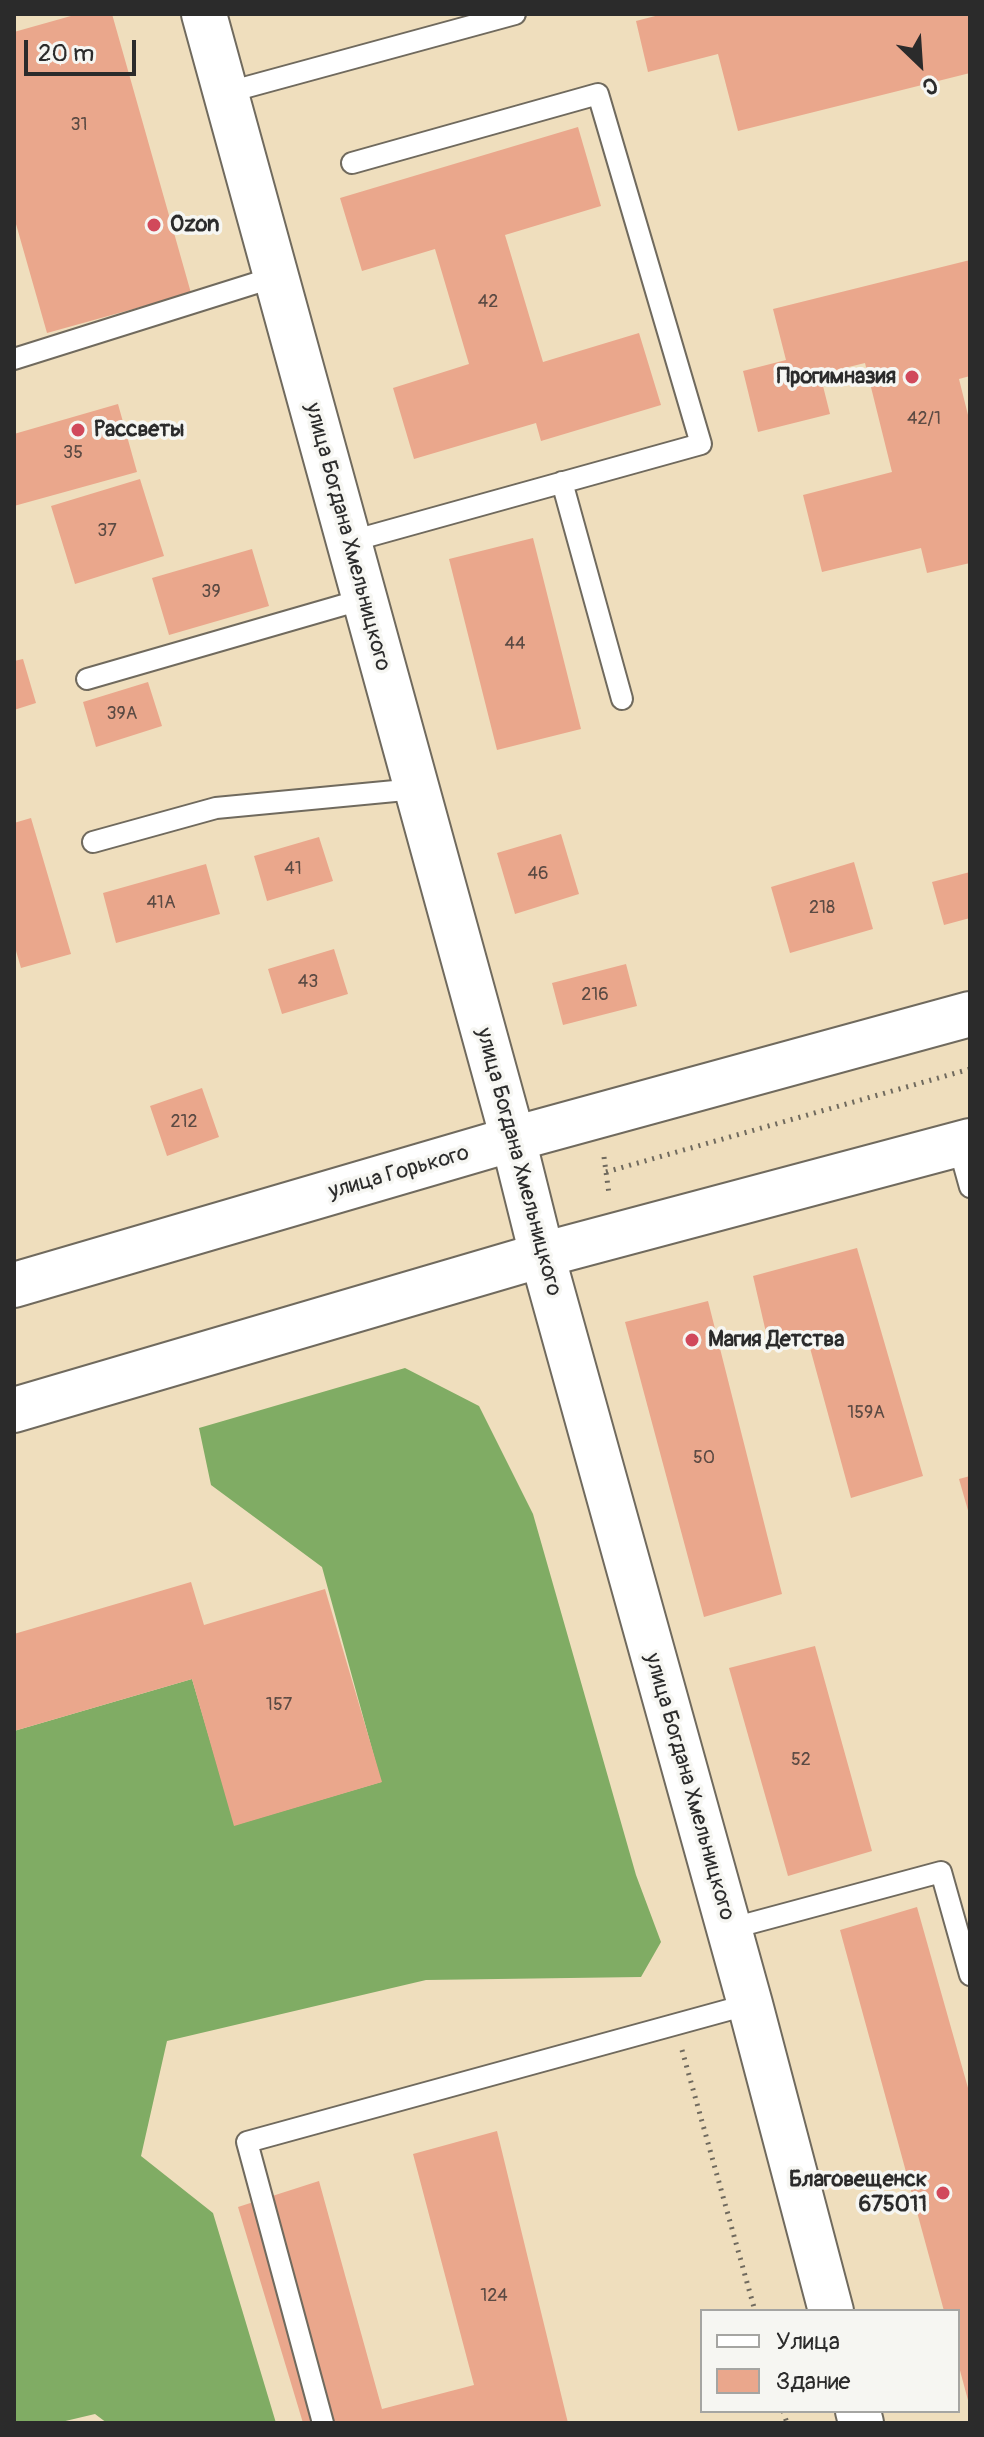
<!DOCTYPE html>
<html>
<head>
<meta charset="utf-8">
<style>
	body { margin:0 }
	#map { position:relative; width:984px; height:2437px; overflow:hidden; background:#efdebd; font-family:Pangolin,sans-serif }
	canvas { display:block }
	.frame { position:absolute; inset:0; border:16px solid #2b2b2b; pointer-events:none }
	.legend { position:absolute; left:700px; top:2309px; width:260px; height:104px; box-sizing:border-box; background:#f6f6f2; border:2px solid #a5a5a2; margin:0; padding:10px 14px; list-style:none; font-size:24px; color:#2b2b2b }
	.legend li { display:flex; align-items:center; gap:16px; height:40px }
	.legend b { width:40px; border:2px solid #a5a5a2 }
	.north { position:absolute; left:880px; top:24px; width:80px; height:80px; -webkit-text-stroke:6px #f6f6f2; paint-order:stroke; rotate:155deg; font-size:22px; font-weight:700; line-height:32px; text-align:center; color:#2b2b2b }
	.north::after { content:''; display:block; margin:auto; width:28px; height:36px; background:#2b2b2b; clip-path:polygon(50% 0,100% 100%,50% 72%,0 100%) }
	.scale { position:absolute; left:24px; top:40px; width:112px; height:36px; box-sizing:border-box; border:4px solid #2b2b2b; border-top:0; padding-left:10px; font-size:24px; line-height:28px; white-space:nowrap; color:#2b2b2b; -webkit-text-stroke:6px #f6f6f2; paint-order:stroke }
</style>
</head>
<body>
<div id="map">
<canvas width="984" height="2437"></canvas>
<div class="frame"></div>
<ul class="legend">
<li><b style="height:10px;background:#fff"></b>Улица</li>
<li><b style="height:22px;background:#eaa78c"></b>Здание</li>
</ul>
<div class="north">С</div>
<div class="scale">20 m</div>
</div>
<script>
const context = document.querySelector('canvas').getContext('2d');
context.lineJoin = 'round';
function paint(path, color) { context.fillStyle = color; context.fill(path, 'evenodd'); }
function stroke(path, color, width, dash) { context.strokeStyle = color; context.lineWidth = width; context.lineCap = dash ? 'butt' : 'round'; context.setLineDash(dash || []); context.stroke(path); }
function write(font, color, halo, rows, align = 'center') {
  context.font = font + ' Pangolin,sans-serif'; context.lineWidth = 7; context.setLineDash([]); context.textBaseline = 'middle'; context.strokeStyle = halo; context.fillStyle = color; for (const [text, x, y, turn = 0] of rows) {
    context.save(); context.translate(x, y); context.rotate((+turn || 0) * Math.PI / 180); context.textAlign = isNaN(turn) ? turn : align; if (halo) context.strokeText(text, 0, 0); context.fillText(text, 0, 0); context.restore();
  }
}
const forest = new Path2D(`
	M405 1368 479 1406 533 1514 636 1875 661 1942 641 1977 426 1980 167 2041 141 2156 213 2213 276 2423H107L95 2414 57 2423H14V1731L192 1679 235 1825 381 1782 322 1567 211 1485 199 1428Z`);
const building = new Path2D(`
	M78 14H112L191 293 47 333 14 217V32Z
	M663 14H970V73L738 131 718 54 648 72 636 21Z
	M578 127 601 206 505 235 543 362 639 333 661 405 541 441 536 423 414 459 393 388 469 364 435 249 362 271 340 198Z
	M970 260V376L959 379 970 423V563L927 573 921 548 822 572 803 495 892 472 865 363 820 374 830 414 758 432 743 371 786 360 773 309Z
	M118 404 137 472 14 506V434Z
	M140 479 164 556 75 584 51 506Z
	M533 538 581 729 497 750 449 559Z
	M252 549 269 606 169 635 152 578Z
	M23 659 36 703 14 710V661Z
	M148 682 162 726 96 747 83 702Z
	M31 818 71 954 21 968 14 944V823Z
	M561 834 579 894 515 914 497 853Z
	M319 837 333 881 267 901 254 856Z
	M854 862 873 929 790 953 771 887Z
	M206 864 220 914 116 943 103 893Z
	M970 872V918L944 925 932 882Z
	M334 949 348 994 282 1014 268 969Z
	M626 964 637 1006 563 1025 552 983Z
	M202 1088 219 1137 167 1156 150 1106Z
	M857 1248 923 1476 851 1498 807 1337 770 1350 753 1276Z
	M708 1301 782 1594 704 1617 625 1322Z
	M970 1476V1514H969L959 1479Z
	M191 1582 204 1625 325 1589 382 1782 234 1826 192 1679 14 1731V1634Z
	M815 1646 872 1851 788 1876 729 1668Z
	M917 1907 970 2095 969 2404 958 2363V2311H944L840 1930Z
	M497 2131 568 2423H303L238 2207 319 2181 382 2409 474 2385 413 2154Z`);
const path = new Path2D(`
	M604 1157 609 1194
	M606 1172 970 1069
	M682 2050 755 2311
	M783 2411 787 2423`);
const service = new Path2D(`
	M225 93 515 14
	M14 359 275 277
	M562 482 622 699
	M348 542 701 444 598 94 352 163
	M87 679 364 599
	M93 842 216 808 416 789
	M958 1144 970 1187
	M729 1929 941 1872 970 1975
	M323 2423 247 2142 750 2004`);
const tertiary = new Path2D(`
	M204 14 513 1139
	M542 1255 750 2004 831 2311
	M858 2411 861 2423`);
const primary = new Path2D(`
	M513 1139 542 1255
	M14 1285 513 1139 970 1014
	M14 1410 542 1255 970 1141`);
const markers = [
	[154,225,8,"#d1495b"],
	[912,377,8,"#d1495b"],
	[78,430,8,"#d1495b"],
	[692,1340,8,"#d1495b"],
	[943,2193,8,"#d1495b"]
];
const numberNames = [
	["31",79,125],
	["42",488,302],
	["42/1",924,419],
	["35",73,453],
	["37",107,531],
	["39",211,592],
	["44",515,644],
	["39А",122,714],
	["41",293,869],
	["46",538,874],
	["41А",161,903],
	["218",822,908],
	["43",308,982],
	["216",595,995],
	["212",184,1122],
	["159А",866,1413],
	["50",704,1458],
	["157",279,1705],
	["52",801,1760],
	["124",494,2296]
];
const poiNames = [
	["Ozon",170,225],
	["Прогимназия",896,377,"right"],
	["Рассветы",94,430],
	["Магия Детства",708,1340],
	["Благовещенск",927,2180,"right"],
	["675011",927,2205,"right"]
];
const streetNames = [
	["улица Богдана Хмельницкого",347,537,75],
	["улица Богдана Хмельницкого",518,1162,75],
	["улица Горького",399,1173,-16],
	["улица Богдана Хмельницкого",689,1787,74]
];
paint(forest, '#80ac64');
paint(building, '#eaa78c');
stroke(service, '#706a5e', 24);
stroke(tertiary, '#706a5e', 48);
stroke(primary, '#706a5e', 48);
stroke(path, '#706a5e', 5, [2, 6]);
stroke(service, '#fff', 20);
stroke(tertiary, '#fff', 44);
stroke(primary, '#fff', 44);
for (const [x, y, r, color] of markers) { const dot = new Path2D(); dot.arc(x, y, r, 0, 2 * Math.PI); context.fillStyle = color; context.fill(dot); stroke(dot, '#f6f6f2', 3); }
write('18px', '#5b4a43', null, numberNames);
write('bold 22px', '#2b2b2b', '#f6f6f2', poiNames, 'left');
write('22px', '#2b2b2b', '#f6f6f2', streetNames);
</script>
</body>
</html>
